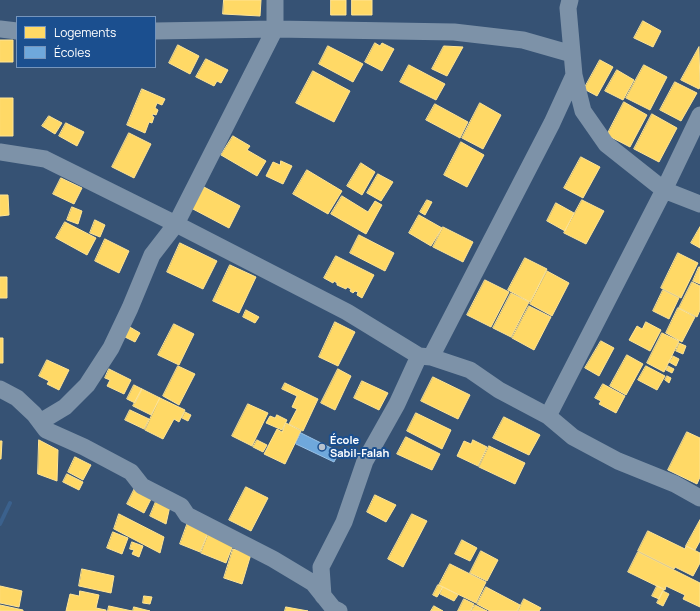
<!DOCTYPE html>
<html>
<head>
<meta charset="utf-8">
<style>
	body { margin:0 }
	#map { position:relative; width:700px; height:611px; overflow:hidden; background:#365274; font-family:Manrope,sans-serif }
	canvas { display:block }
	.legend { position:absolute; left:16px; top:16px; width:140px; height:52px; box-sizing:border-box; background:#1b4f8f; border:1px solid #7695bc; margin:0; padding:5px 7px; list-style:none; font-size:12px; color:#fff }
	.legend li { display:flex; align-items:center; gap:8px; height:20px }
	.legend b { width:20px; border:1px solid #7695bc }
</style>
</head>
<body>
<div id="map">
<canvas width="700" height="611"></canvas>
<ul class="legend">
<li><b style="height:11px;background:#ffd966"></b>Logements</li>
<li><b style="height:11px;background:#6fa8dc"></b>Écoles</li>
</ul>
</div>
<script>
const context = document.querySelector('canvas').getContext('2d');
context.lineJoin = 'round';
function paint(path, color) { context.fillStyle = color; context.fill(path, 'evenodd'); }
function stroke(path, color, width, dash) { context.strokeStyle = color; context.lineWidth = width; context.lineCap = dash ? 'butt' : 'round'; context.setLineDash(dash || []); context.stroke(path); }
function write(font, color, halo, rows, align = 'center') {
  context.font = font + ' Manrope,sans-serif'; context.lineWidth = 4; context.setLineDash([]); context.textBaseline = 'middle'; context.strokeStyle = halo; context.fillStyle = color; for (const [text, x, y, turn = 0] of rows) {
    context.save(); context.translate(x, y); context.rotate((+turn || 0) * Math.PI / 180); context.textAlign = isNaN(turn) ? turn : align; if (halo) context.strokeText(text, 0, 0); context.fillText(text, 0, 0); context.restore();
  }
}
const homes = new Path2D(`
	M224 0H261L260 16 223 14Z
	M331 0H346V15H331Z
	M352 0H372V15H352Z
	M643 21 661 31 653 47 634 38Z
	M0 40H13V62H0Z
	M375 43 380 46 382 43 394 49 382 71 365 62Z
	M178 45 199 56 190 74 169 63Z
	M328 46 363 64 353 82 319 64Z
	M444 46 463 47 447 76 432 69Z
	M699 47 700 87 699 89 681 80Z
	M206 59 228 70 221 83 217 81 214 86 196 77Z
	M600 60 613 67 597 96 584 89Z
	M409 65 445 84 436 100 400 82Z
	M644 65 667 77 650 110 626 98Z
	M617 70 634 80 623 100 605 91Z
	M313 71 350 91 334 122 296 103Z
	M675 82 697 93 681 121 660 110Z
	M142 89 165 99 162 105 157 103 155 108 158 110 156 115 153 114 152 116 154 117 152 123 149 122 145 133 127 125Z
	M0 98H13V136H0Z
	M624 102 647 115 630 147 607 135Z
	M480 103 501 115 483 149 462 138Z
	M435 104 468 122 460 138 426 120Z
	M652 114 677 128 659 162 634 149Z
	M49 116 62 123 55 134 42 126Z
	M66 123 84 132 77 146 59 136Z
	M129 133 151 144 134 178 112 167Z
	M233 136 250 146 247 150 266 161 257 176 221 155Z
	M461 142 484 155 467 187 444 175Z
	M581 157 600 167 583 198 564 188Z
	M281 161 292 166 283 184 266 176 273 162 280 165Z
	M361 163 375 172 362 195 347 186Z
	M307 170 342 191 328 214 293 194Z
	M378 174 393 182 381 201 367 193Z
	M61 178 82 188 74 204 53 194Z
	M202 186 240 206 229 228 191 208Z
	M0 195H8L9 215 0 216Z
	M342 196 368 212 375 201 382 205 366 234 331 214Z
	M427 200 432 202 425 215 420 212Z
	M582 200 604 211 586 244 564 233Z
	M556 203 574 213 565 231 547 221Z
	M72 207 82 211 78 224 67 220Z
	M419 215 442 228 431 246 409 233Z
	M95 220 105 225 100 237 90 233Z
	M65 222 96 238 87 255 56 238Z
	M443 227 473 242 463 262 433 247Z
	M700 227V248L691 243Z
	M359 235 394 253 385 271 350 253Z
	M105 239 129 251 119 273 95 261Z
	M180 243 217 261 203 289 167 272Z
	M678 253 698 263 681 298 661 288Z
	M336 256 374 275 362 298 357 295 358 292 355 291 353 293 350 291 351 289 347 287 346 289 337 285V283L334 281 333 283 324 278Z
	M525 258 547 269 530 302 508 290Z
	M230 265 256 277 239 313 213 301Z
	M699 267H700V284L693 281Z
	M547 271 569 283 552 316 530 304Z
	M0 277H7V298H0Z
	M485 280 509 292 491 327 467 315Z
	M692 282 700 286V310L697 317 679 308Z
	M663 290 679 298 669 319 653 311Z
	M511 293 529 302 511 337 493 328Z
	M529 306 551 317 534 350 512 338Z
	M678 308 695 317 682 342 666 333Z
	M246 310 259 317 255 323 243 317Z
	M335 322 355 332 338 366 319 357Z
	M646 322 661 330 650 351 629 340 637 326 642 329Z
	M174 324 194 334 179 365 158 355Z
	M128 326 140 333 135 342 123 336Z
	M662 333 679 341 664 372 647 363Z
	M0 338H3V363H0Z
	M601 341 614 348 599 376 585 368Z
	M679 343 686 346 683 354 676 351Z
	M627 355 643 364 626 395 610 386Z
	M673 356 679 359 676 366 669 362Z
	M47 360 69 370 59 390 47 384 49 381 39 376Z
	M178 366 195 374 179 405 163 396Z
	M646 366 665 376 657 390 638 380Z
	M668 366 674 369 672 373 666 370Z
	M109 369 131 380 124 394 107 386 110 380 105 378Z
	M338 369 351 376 335 410 321 403Z
	M667 376 671 378 669 383 665 380Z
	M433 377 470 395 458 419 421 401Z
	M362 381 388 393 379 410 354 398Z
	M285 383 318 399 303 431 289 424 297 409 292 407 297 396 282 389Z
	M603 384 625 396 616 413 599 404 601 401 595 398Z
	M134 385 142 389 135 403 127 399Z
	M142 389 160 398 151 415 133 406Z
	M160 398 185 410 179 422 174 419 163 439 145 430Z
	M248 404 268 413 252 446 232 436Z
	M130 410 149 419 144 429 125 420Z
	M185 412 191 415 188 421 182 418Z
	M416 413 451 430 442 449 407 431Z
	M277 415 287 420 282 430 266 423 270 416 275 418Z
	M504 417 540 435 529 455 493 438Z
	M286 423 301 431 285 464 264 454 277 429 282 432Z
	M687 432 700 438V477L697 484 668 470Z
	M406 437 440 454 432 470 397 454Z
	M39 440 58 450 57 481 38 474Z
	M257 440 267 445 263 452 253 447Z
	M473 440 487 447 478 466 457 456 464 441 471 444Z
	M0 441H2L1 459H0Z
	M489 446 525 463 515 484 479 467Z
	M75 457 91 465 83 480 68 472Z
	M67 474 83 482 79 490 63 482Z
	M246 487 268 498 251 531 229 520Z
	M135 488 152 497 144 513 127 504Z
	M375 495 396 505 386 522 367 512Z
	M157 499 170 506 166 524 150 516Z
	M119 514 164 537 160 553 114 529Z
	M412 514 427 521 403 567 388 559Z
	M700 520V541L695 550 686 546Z
	M188 522 209 530 200 552 180 544Z
	M648 531 685 549 686 546 700 553V563L693 576 675 567 674 569 638 551Z
	M113 532 128 538 122 554 107 548Z
	M209 532 233 545 226 563 201 553Z
	M462 540 477 548 470 561 455 554Z
	M132 542 143 546 139 557 132 554 134 550 130 549Z
	M233 549 251 554 242 584 224 578Z
	M481 551 498 560 487 581 470 573Z
	M638 552 700 583V607L683 599 685 595 666 586 665 590 628 572Z
	M450 564 486 582 476 603 439 585Z
	M82 569 114 576 111 593 79 586Z
	M438 585 443 587 437 597 433 595Z
	M0 586 22 591 19 607 0 603Z
	M657 586 664 589 659 599 652 596Z
	M443 587 458 595 454 601 440 594Z
	M486 587 520 605 517 611H490L477 604Z
	M80 591 99 595 96 608 106 610V611H66L70 594 79 596Z
	M663 591 669 594 663 606 657 603Z
	M144 596 152 597 150 604 143 603Z
	M464 599 474 604 470 611H458Z
	M524 599 541 608 539 611H518Z
	M0 605 23 610V611H0Z
	M475 605 487 611H471Z
	M109 606 132 611H108Z
	M434 606 443 611H431Z
	M134 607 150 611H133Z
	M286 607 308 611H285Z`);
const schools = new Path2D(`
	M301 433 339 452 334 462 296 444Z`);
const stream = new Path2D(`
	M0 524 10 503`);
const minor = new Path2D(`
	M570 0 568 8 574 75 583 111 606 144 664 190 700 204
	M0 29 17 31
	M155 31 275 29 454 32 523 40 572 54
	M0 152 45 159 176 224 347 312 419 356 431 357 470 370 499 390 548 416 573 437 618 461 675 484 700 498
	M431 357 552 123 574 75
	M0 389 17 398 34 414 46 430 84 447 131 472 142 486 181 506 187 515 273 559 313 583 333 608 339 611
	M548 416 664 190 700 115
	M40 422 65 407 87 385 111 348 130 308 152 255 176 224 275 29V0
	M323 596 321 567 344 522 365 461 397 404 419 356`);
const markers = [
	[322,447,4,"#b9c2ce"]
];
const poiNames = [
	["École",330,441],
	["Sabil-Falah",330,454]
];
paint(homes, '#ffd966');
stroke(homes, '#ffe494', 1);
paint(schools, '#6fa8dc');
stroke(schools, '#9ac2e6', 1);
stroke(stream, '#3b618d', 4);
stroke(minor, '#7d92a8', 17);
for (const [x, y, r, color] of markers) { const dot = new Path2D(); dot.arc(x, y, r, 0, 2 * Math.PI); context.fillStyle = color; context.fill(dot); stroke(dot, '#1b4f8f', 1.5); }
write('bold 11px', '#fff', '#1b4f8f', poiNames, 'left');
</script>
</body>
</html>
